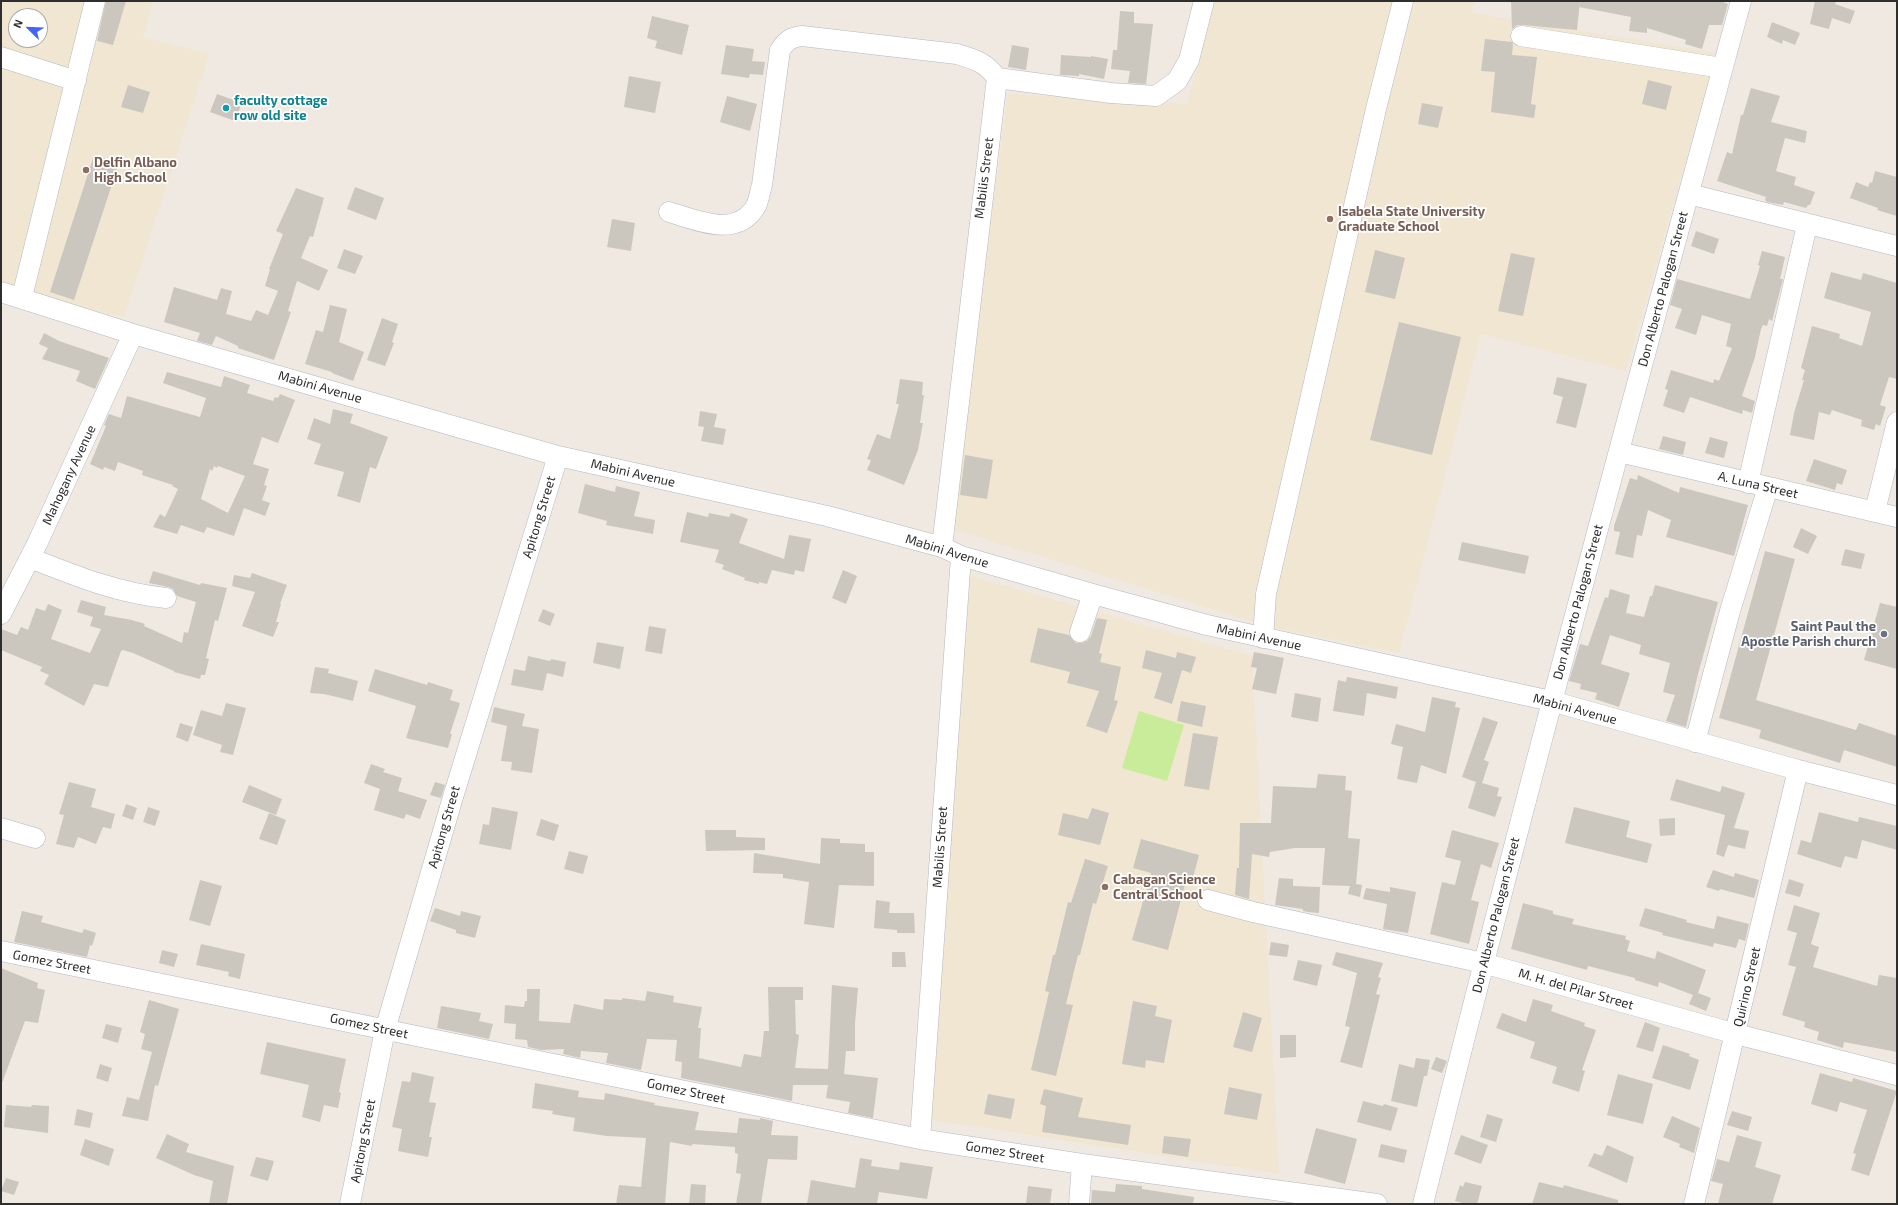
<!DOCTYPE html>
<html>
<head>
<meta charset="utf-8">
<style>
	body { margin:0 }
	#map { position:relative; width:1898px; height:1205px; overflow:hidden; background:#efe9e1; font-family:"Exo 2",sans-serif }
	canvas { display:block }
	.frame { position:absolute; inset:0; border:2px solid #2e2e2e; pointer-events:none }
	.north { position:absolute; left:8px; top:8px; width:40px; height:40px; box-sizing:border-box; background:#fff; border:1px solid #ababab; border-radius:50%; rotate:293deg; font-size:11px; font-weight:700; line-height:16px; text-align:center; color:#2e2e2e }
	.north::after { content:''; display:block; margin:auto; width:14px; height:18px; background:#4264fb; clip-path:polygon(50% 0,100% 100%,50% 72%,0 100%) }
</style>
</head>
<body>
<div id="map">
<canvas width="1898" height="1205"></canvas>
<div class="frame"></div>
<div class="north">N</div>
</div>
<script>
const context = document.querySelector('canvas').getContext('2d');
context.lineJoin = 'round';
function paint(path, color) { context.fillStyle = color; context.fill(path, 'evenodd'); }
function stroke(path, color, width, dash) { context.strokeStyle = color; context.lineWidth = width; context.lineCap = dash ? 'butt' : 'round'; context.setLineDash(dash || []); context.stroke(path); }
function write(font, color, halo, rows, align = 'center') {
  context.font = font + ' "Exo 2",sans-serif'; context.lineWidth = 3.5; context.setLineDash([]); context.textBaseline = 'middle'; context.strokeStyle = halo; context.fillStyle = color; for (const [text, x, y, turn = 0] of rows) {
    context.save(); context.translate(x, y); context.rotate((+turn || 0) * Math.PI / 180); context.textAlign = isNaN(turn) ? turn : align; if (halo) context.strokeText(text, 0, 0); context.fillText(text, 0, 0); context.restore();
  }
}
const education = new Path2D(`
	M1 1H153L143 37 209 54 124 317 1 286ZM16 16H40V40H16Z
	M1215 1H1475L1472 13 1716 53 1626 371 1481 334 1399 653 1271 627 949 528 1008 94 1187 104Z
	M970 576 1252 656 1279 1174 928 1119Z`);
const pitch = new Path2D(`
	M1139 711 1184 725 1167 781 1122 768Z`);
const building = new Path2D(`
	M106 1H126L113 45 97 41Z
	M1511 1H1580L1577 30 1522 25H1517L1512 29Z
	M1580 1H1720L1728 4 1722 25H1709L1702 49 1685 44 1686 40 1647 28V33L1629 31 1631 17 1579 7Z
	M1815 1H1836L1835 4 1855 11 1850 24 1832 18 1829 29 1810 24Z
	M1120 11 1134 12V23L1153 24 1146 84 1128 83 1130 71 1111 69 1113 50H1117Z
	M652 16 689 25 682 55 655 48 657 41 647 38Z
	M1772 22 1800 33 1795 45 1783 40 1782 44 1767 37Z
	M1485 39 1512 42 1513 45 1512 55 1537 57 1531 104 1536 105 1534 118 1491 112 1495 72 1481 71Z
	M726 45 754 49 752 61 765 62 763 75 750 74 749 78 721 74Z
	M1012 45 1029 48 1026 70 1008 67Z
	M1061 55 1091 57V56L1108 59 1104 79 1079 74V76L1060 75Z
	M629 76 661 82 655 113 624 107Z
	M1648 80 1672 86 1666 110 1642 104Z
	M128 85 150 92 143 113 121 107Z
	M1751 88 1780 96 1771 122 1807 131 1805 143 1785 138 1776 171 1796 177 1794 185 1815 192 1810 205H1808L1806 208 1784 202 1783 205 1767 202 1765 200 1766 197 1717 181 1727 152 1732 154 1741 115H1743Z
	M217 94 242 103 235 121 210 112Z
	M727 96 757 104 750 131 720 122Z
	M1422 103 1443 107 1438 128 1418 124Z
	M94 155 119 163 74 300 50 292Z
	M1875 171 1897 177V216L1877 210 1878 208 1850 198 1856 182 1868 187 1870 182 1872 183Z
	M355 187 384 198 376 220 347 209Z
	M296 188 324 198 313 237 310 236 301 258 328 270 319 291 297 281 288 311 291 312 274 360 238 348V346L216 336 212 345 197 341 200 333 164 322 174 287 217 300 221 288 232 291 226 314 251 321 256 310 268 315 278 291 265 286 270 269H269L283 234 276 231Z
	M612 219 635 223 631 251 607 247Z
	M1696 231 1719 239 1714 254 1691 246Z
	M344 249 363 256 355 274 337 268Z
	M1375 250 1405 258 1395 299 1365 292Z
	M1762 251 1785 257 1780 279H1783L1772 321 1769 319 1767 326 1763 325 1761 329 1755 357 1742 396 1755 401 1752 413 1743 410 1742 414 1690 397 1684 413 1663 406 1668 390 1665 389 1671 370 1713 383 1714 379 1719 381 1732 348 1726 346 1731 324 1702 315 1696 335 1675 328 1682 309 1670 305 1677 279 1750 299 1760 266 1758 265Z
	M1511 253 1535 258 1523 316 1498 311Z
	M1831 272 1861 280 1863 273 1897 283V379L1889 377 1880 405 1886 407 1880 426 1876 424 1874 430 1861 426 1862 420 1832 410 1830 415 1819 412 1814 440 1790 435 1794 413 1804 380H1802L1805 370 1801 368 1812 326 1840 334 1839 338 1862 346 1871 312 1824 298Z
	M330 305 347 309 339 342 364 352 353 381 332 373V372L305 364 316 330 323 332Z
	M382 318 398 324 392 342 394 343 385 366 367 360Z
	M1399 322 1461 337 1432 455 1370 440Z
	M44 333 59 341 109 358 95 389 76 381 80 371 42 359 48 348 39 344Z
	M167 372 221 387 224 376 250 385 247 393 273 401 275 397 278 398 280 394 295 400 278 443 262 437 253 464 269 469 264 485 267 486 262 500 270 503 265 516 244 508 234 536 207 527 204 533 181 525 177 534 153 527 160 514 165 517 178 489 172 486 173 485 142 475 143 471 118 462 115 471 104 467 103 470 90 464 106 426 104 425 109 414 121 418 127 396 200 417 206 398 163 383ZM214 466 217 468 218 466 245 476 228 513 201 499 210 469 212 471Z
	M1557 377 1587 384 1576 428 1556 423 1563 397 1553 394Z
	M900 379 923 382 922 395H924L920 423H923L918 450 904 485 867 470 871 460 867 459 877 434 890 439 899 404H896Z
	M333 409 353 414 350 423 388 437 376 469 370 467 360 503 337 496 344 472 314 464 321 444 307 439 314 418 330 424Z
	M700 411 717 414 714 427 726 429 723 445 701 441 704 427 698 426Z
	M1663 436 1686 442 1683 455 1659 449Z
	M1710 437 1728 442 1724 458 1705 453Z
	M965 455 993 460 987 499 960 495Z
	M1814 459 1847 470 1842 485 1837 483 1835 490 1806 481Z
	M1638 475 1679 493 1680 487 1748 505 1734 556 1666 537 1671 520 1648 510 1642 536 1637 535 1633 558 1615 554 1620 532 1614 531V526L1630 478 1637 480Z
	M585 484 615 492 616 486 640 492 634 516 655 520 653 534 606 525 607 521 578 513Z
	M687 512 708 517 709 513 729 517 731 513 748 519 739 543 784 559 789 535 811 539 804 572 795 570 794 575 772 570 767 584 759 582V584L744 580 745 578 722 569 724 565 715 562 719 550 680 542Z
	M1801 528 1817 536 1808 554 1793 547Z
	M1462 542 1529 556 1525 574 1458 560Z
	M1845 549 1865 554 1861 569 1841 565Z
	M1765 551 1795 559 1756 700 1856 730 1859 723 1897 736V767L1844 750 1840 763 1759 738 1761 730 1719 718Z
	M843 570 857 576 846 604 832 598Z
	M153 571 200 585 201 583 227 588 218 621 215 620 206 658 209 659 205 675H201L200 679 174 672V671L133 653 123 650 121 651 108 687 94 684 84 706 44 684 49 675 40 671 42 667 1 650V629L17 635 21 627 28 630 36 608 45 611 48 604 62 610 51 639 90 653 101 629 90 626 93 617 77 612 81 600 106 607 104 615 132 620 145 624 144 626 182 643 184 632 188 633 196 602 177 596 173 589 168 587 149 583Z
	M252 573 287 585 280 604H281L276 622H279L273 637 242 626 255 592 232 586 234 575 250 578Z
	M1655 585 1718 602 1698 674 1686 727 1666 721 1675 695 1663 692 1670 663 1639 654 1641 645 1610 635 1601 664 1630 673 1619 707 1595 699 1597 693 1580 689 1581 684 1569 681 1580 644 1588 646 1605 597 1608 598 1610 589 1630 595 1626 613 1644 617 1650 596H1652Z
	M1880 603 1897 607V669L1864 660Z
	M543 609 555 614 550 626 538 621Z
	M1097 618 1107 620 1099 653 1102 654 1100 662 1121 667 1114 700 1118 701 1107 733 1086 726 1099 691 1067 683 1070 672 1030 662 1038 628 1069 635 1076 643H1082L1087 641 1091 636Z
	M649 626 666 629 662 654 645 651Z
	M597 642 624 647 620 669 593 663Z
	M1146 650 1176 658 1177 652 1196 657 1191 673 1182 670 1172 704 1154 698 1162 673 1142 668Z
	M1254 652 1284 658 1276 694 1252 689 1257 668 1251 667Z
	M528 656 550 661 551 659 566 662 563 677 547 673 543 691 511 685 514 669 525 671Z
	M315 667 329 669 328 673 358 681 353 701 324 694 310 693Z
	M375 669 427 685 428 682 453 690 450 700 460 703 450 734H452L448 748 406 738 416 706 368 691Z
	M1347 677 1398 687 1396 699 1367 693 1364 716 1333 711 1338 680 1346 682Z
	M1295 693 1321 698 1318 722 1291 717Z
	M1432 697 1456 702 1455 707 1460 708 1446 774 1421 765 1417 783 1397 779 1403 747 1391 744 1396 724 1425 732Z
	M1181 701 1206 706 1202 727 1177 721Z
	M226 703 246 708 233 755 220 752 222 745 193 735 201 710 222 716Z
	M494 707 525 714 522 726 539 729 532 773 511 770 512 762 501 761 507 726 491 722Z
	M1483 717 1498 722 1484 760 1489 762 1482 783 1499 788 1497 796 1502 797 1495 817 1468 808 1476 782 1462 777Z
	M180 723 193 727 188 742 176 737Z
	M1193 733 1218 737 1209 790 1184 786Z
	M371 764 385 769 383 772 402 778 398 791 427 800 420 819 406 814 404 819 374 810 380 789 364 783Z
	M1318 774 1346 776 1345 790 1352 791 1348 838 1360 839 1356 884 1362 885 1360 897 1348 894 1350 886 1322 885 1325 848H1295L1270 852 1269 857 1252 854 1249 899 1235 895 1237 868H1239L1240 823H1271L1273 786 1316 788Z
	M1676 779 1720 792 1722 786 1745 793 1734 828 1749 831 1745 849 1728 845 1724 857 1716 854 1725 815 1670 800Z
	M69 782 96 789 91 807 115 814 111 829 103 827 96 844 78 837 74 848 56 844 64 815 59 814Z
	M435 782 445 785 441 798 430 795Z
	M249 785 282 799 276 815 242 802Z
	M126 804 137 808 133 820 122 816Z
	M148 807 160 811 155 826 143 822Z
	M492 807 518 812 511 850 479 844 483 824 489 825Z
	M1574 807 1630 821 1626 837 1652 844 1647 863 1565 843Z
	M1092 808 1109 813 1100 845 1058 835 1063 813 1088 819Z
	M1819 812 1858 822 1859 817 1897 826V850L1862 840 1857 859 1845 856 1841 868 1797 854 1801 840 1811 843Z
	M269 813 286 820 277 845 259 839Z
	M1675 818V835L1660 836 1659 819Z
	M541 819 559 825 554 841 536 835Z
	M705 830H736V837L765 838V850L706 851Z
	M1452 830 1499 843 1491 868 1481 864 1471 900 1479 902 1469 944 1430 934 1442 882 1455 885 1461 861 1445 857Z
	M821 838 840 839V843L865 844V852H874V886L839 885 834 928 804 924 809 882 783 878V874L753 873 754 853 820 864Z
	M1141 839 1199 855 1191 885 1185 884 1168 950 1132 940 1151 873 1133 868Z
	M569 851 588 856 583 874 564 869Z
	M1085 859 1108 866 1096 904 1093 903 1080 955H1078L1066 1004 1073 1005 1056 1076 1031 1070 1049 992 1045 991 1053 955H1055L1068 902 1071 903Z
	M1713 870 1734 877 1735 873 1759 880 1754 898 1720 889 1719 891 1706 887Z
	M1279 878 1293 879V886L1320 887 1319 913 1308 912 1303 911V909L1275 905Z
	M1789 879 1804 884 1800 897 1785 893Z
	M200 880 222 886 210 926 189 920Z
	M1390 887 1416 892 1408 933 1383 929 1387 904 1363 899 1366 888 1390 892Z
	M876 900 890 902 889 913H914L915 933H897V930L874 928Z
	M1523 903 1553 911V914L1574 919 1572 924 1626 936 1625 939 1630 941 1627 951 1655 959 1657 951 1706 970 1698 993 1711 998 1706 1011 1689 1004 1693 995 1659 982 1658 987 1635 980V978L1588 966 1587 970 1511 949Z
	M1794 905 1820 913 1811 944 1819 947 1813 967 1877 986 1879 975 1897 978V1052L1844 1042 1843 1048 1817 1040 1819 1032 1804 1027 1805 1022 1782 1015 1796 967 1788 965 1797 933 1787 930Z
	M435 908 460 916 461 911 481 916 475 938 456 933V930L430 921Z
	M1645 908 1687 920 1686 922 1714 929 1717 916 1749 924 1745 941 1739 939 1736 948 1714 943 1713 947 1662 935 1663 933 1639 926Z
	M22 911 43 916 41 922 82 933 84 929 96 933 92 946 90 945 87 957 14 942Z
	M1271 942 1289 945 1287 957 1269 955Z
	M201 944 245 954 240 979 228 976 229 972 196 965Z
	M162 950 178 954 174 967 159 963Z
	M892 952H905L906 967H892Z
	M1336 952 1383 963 1378 977 1381 978 1376 994 1380 995 1362 1068 1340 1062 1350 1027 1345 1026 1357 973 1332 965Z
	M1298 960 1322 965 1317 986 1293 980Z
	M1 968 38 983 37 988 45 990 38 1023 25 1021 2 1083H1Z
	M832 985 858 988 855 1024V1051H846L844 1074 878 1078 873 1118 848 1113 850 1102 826 1098 828 1085H793L792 1101 681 1078 682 1062 675 1061 677 1040 647 1039 641 1070 606 1063 608 1053 581 1051 580 1058 563 1054 564 1049 541 1050 528 1047 527 1040 515 1039 516 1024 504 1023 505 1005 524 1007 525 1001H527V989H540L539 1021 570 1023 574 1004 603 1010 604 999 622 1000V998L645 1001 647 991 674 996 673 1002 702 1007 698 1028H701L699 1058 741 1067 744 1054 761 1057 764 1031H769L768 987H803V1000H795L796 1034 799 1035 795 1068 828 1069Z
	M1533 999 1553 1005 1551 1011 1585 1023 1584 1026 1596 1030 1582 1070 1585 1071 1579 1092 1552 1083 1557 1067 1530 1058 1535 1042 1496 1028 1502 1013 1526 1022Z
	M149 1000 179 1009 158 1086 155 1085 148 1121 122 1116 127 1097 139 1100 152 1052 141 1049 145 1034 140 1032Z
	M1133 1001 1157 1006 1155 1016 1172 1020 1164 1063 1146 1060 1145 1068 1122 1064Z
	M441 1006 481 1013 479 1021 493 1024 489 1039 437 1028Z
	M1243 1012 1262 1018 1252 1052 1233 1047Z
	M1645 1022 1660 1028 1653 1052 1636 1047Z
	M106 1024 122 1028 118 1043 102 1038Z
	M1280 1035H1296V1057L1280 1058Z
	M267 1042 346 1059 339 1092 341 1093 338 1108 324 1105 320 1122 302 1117 309 1085 260 1074Z
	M1663 1045 1690 1054 1689 1056 1699 1060 1690 1090 1652 1078Z
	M1436 1057 1447 1061 1442 1073 1431 1069Z
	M1416 1058 1430 1060 1427 1076H1424L1417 1107 1391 1101 1399 1064 1414 1068Z
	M100 1064 112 1068 108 1082 96 1078Z
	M412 1072 434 1077 429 1102 436 1103 429 1137H432L428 1157 398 1151 402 1129 392 1127 402 1081 410 1082Z
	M1820 1073 1852 1082 1853 1078 1897 1091 1869 1176 1851 1170 1856 1154 1853 1153 1867 1110 1840 1102 1837 1112 1811 1104Z
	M1618 1074 1653 1084 1643 1124 1607 1115Z
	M535 1083 579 1091 578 1097 604 1100 605 1093 655 1103 654 1105 699 1112 695 1130 737 1133 739 1118 760 1120V1118L773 1121 771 1135 798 1136 797 1160 768 1159 761 1204H736L741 1174 736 1173 738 1154 735 1153V1147L692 1144V1146L670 1142 665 1204H616L619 1185 641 1187 646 1138 607 1136 573 1131 575 1118 552 1114 553 1111 532 1108Z
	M1229 1087 1262 1094 1257 1120 1224 1114Z
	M1044 1089 1083 1098 1078 1117 1131 1125 1128 1145 1042 1132 1046 1106 1040 1104Z
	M988 1094 1015 1099 1011 1119 984 1114Z
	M1363 1101 1383 1106 1384 1104 1398 1108 1391 1131 1357 1122Z
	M6 1105 31 1107 32 1105 49 1106 48 1133 4 1127Z
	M77 1109 93 1113 90 1128 74 1125Z
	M1732 1111 1752 1117 1748 1131 1727 1125Z
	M1487 1114 1503 1119 1496 1142 1480 1137Z
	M1672 1116 1700 1128 1694 1153 1679 1147 1680 1144 1663 1137Z
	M1316 1128 1357 1139 1345 1184 1304 1173Z
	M167 1134 189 1144 186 1152 234 1166 227 1204H209L213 1181 194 1175 156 1158Z
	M1461 1135 1488 1145 1481 1164 1454 1154Z
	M1737 1135 1762 1142 1755 1167 1781 1175 1772 1204H1718L1723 1184 1711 1181 1714 1171 1717 1159 1729 1162Z
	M1164 1136 1191 1139 1188 1157 1162 1153Z
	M85 1139 114 1149 109 1166 80 1155Z
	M1381 1144 1407 1150 1404 1163 1378 1157Z
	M1607 1145 1634 1157 1627 1183 1588 1166 1594 1153 1602 1156Z
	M256 1157 274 1161 268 1181 250 1176Z
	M860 1158 872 1160 871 1166 899 1170 900 1162 933 1167 927 1199 879 1192 877 1204H807L811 1180 855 1188Z
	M6 1178 19 1182 14 1195 1 1191Z
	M1465 1182 1482 1186 1477 1204H1466L1455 1201 1460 1185 1463 1187Z
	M1539 1182 1563 1188 1564 1185 1618 1200V1204H1532Z
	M691 1184 706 1185 705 1204H689Z
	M1116 1184 1142 1186V1189L1194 1197 1193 1204H1091L1092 1190 1115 1192Z
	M1028 1186 1052 1189 1050 1204H1026Z`);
const minor = new Path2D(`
	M1521 36 1722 68
	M1 57 76 81
	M1689 194 1897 246
	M669 212C697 220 737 239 756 206 759 200 760 191 762 185L780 50C786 41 791 37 802 36L957 54C976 60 985 62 997 78
	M1 292 133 334 558 456 827 516 942 547 961 556 1093 594 1207 625 1551 701 1798 770 1897 795
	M22 297 95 1
	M1619 452 1897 517
	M1748 483 1807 225
	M1875 511 1897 422
	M942 547 997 78 1111 93 1156 96 1177 81 1189 60 1204 1
	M30 558C76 576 117 593 166 598
	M1 614 37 544 133 334
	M1080 632 1093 594
	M1263 638 1266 594 1376 109 1403 1
	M1695 742 1730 611 1768 487
	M1 828 35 838
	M1208 900 1253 912 1483 963 1736 1034 1897 1075
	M1 951 920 1139 1082 1164 1377 1204
	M920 1139 961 556
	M350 1204 385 1030 453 797 558 456
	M1079 1204 1082 1164
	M1423 1204C1523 801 1632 401 1741 1
	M1694 1204 1798 770`);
const markers = [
	[226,108,4,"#0f9aa8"],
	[86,170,4,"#8d6e63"],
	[1330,219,4,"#8d6e63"],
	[1884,634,4,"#6b7280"],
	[1105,887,4,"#8d6e63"]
];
const cultureNames = [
	["faculty cottage",234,101],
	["row old site",234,116]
];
const educationNames = [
	["Delfin Albano",94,163],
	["High School",94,178],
	["Isabela State University",1338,212],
	["Graduate School",1338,227],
	["Cabagan Science",1113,880],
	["Central School",1113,895]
];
const streetNames = [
	["Mabilis Street",984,178,-83],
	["Don Alberto Palogan Street",1663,289,-75],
	["Mabini Avenue",320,387,16],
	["Mabini Avenue",633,473,13],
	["Mahogany Avenue",69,475,-65],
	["A. Luna Street",1758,485,13],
	["Apitong Street",539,517,-73],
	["Mabini Avenue",947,551,17],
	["Don Alberto Palogan Street",1578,602,-75],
	["Mabini Avenue",1259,637,12],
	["Mabini Avenue",1575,709,15],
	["Apitong Street",444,827,-74],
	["Mabilis Street",940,847,-86],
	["Don Alberto Palogan Street",1496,915,-76],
	["Gomez Street",52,962,11],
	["Quirino Street",1747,987,-77],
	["M. H. del Pilar Street",1576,989,16],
	["Gomez Street",369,1026,12],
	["Gomez Street",686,1091,12],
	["Apitong Street",363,1141,-79],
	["Gomez Street",1005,1152,9]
];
const worshipNames = [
	["Saint Paul the",1876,627],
	["Apostle Parish church",1876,642]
];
paint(education, '#f0e6d1');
paint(pitch, '#c9ec9a');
paint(building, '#cbc7bf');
stroke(minor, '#b4b7c1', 21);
stroke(minor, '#fff', 20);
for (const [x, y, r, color] of markers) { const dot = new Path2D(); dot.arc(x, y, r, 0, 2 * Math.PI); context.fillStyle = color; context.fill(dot); stroke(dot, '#fff', 1.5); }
write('bold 13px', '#0d838f', '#fff', cultureNames, 'left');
write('bold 13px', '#785e54', '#fff', educationNames, 'left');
write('13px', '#2e2e2e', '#fff', streetNames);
write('bold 13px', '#5b616d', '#fff', worshipNames, 'right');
</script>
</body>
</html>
